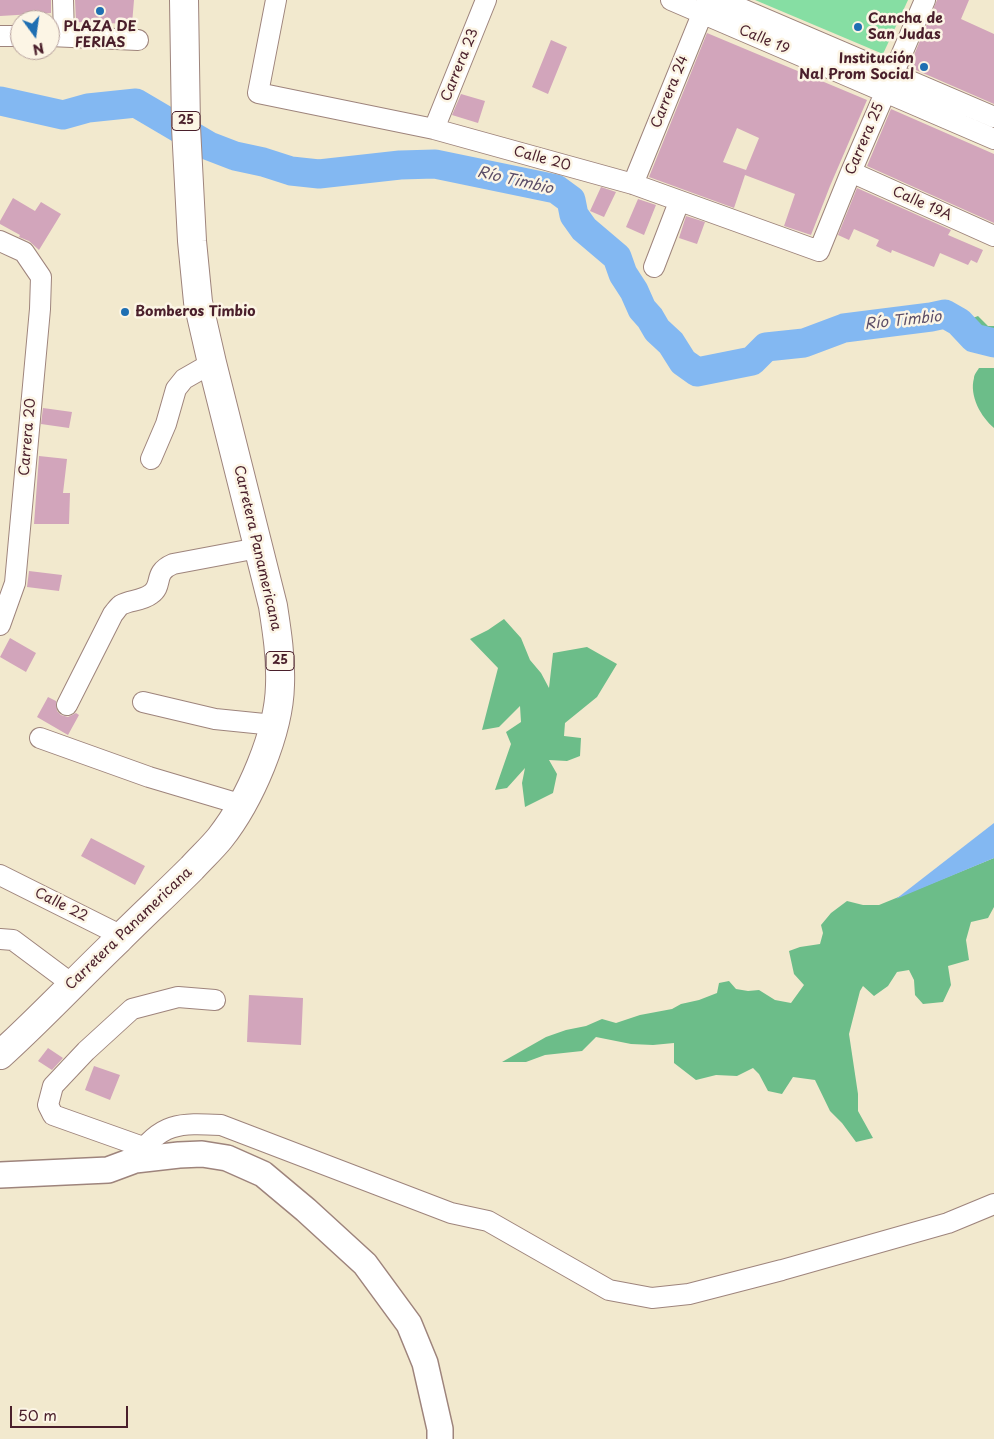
<!DOCTYPE html>
<html>
<head>
<meta charset="utf-8">
<style>
	body { margin:0 }
	#map { position:relative; width:994px; height:1439px; overflow:hidden; background:#f2e9ce; font-family:"Playpen Sans",sans-serif }
	canvas { display:block }
	.north { position:absolute; left:10px; top:10px; width:50px; height:50px; box-sizing:border-box; background:#fcf5e5; border:1px solid #b59f9b; border-radius:50%; rotate:166deg; font-size:14px; font-weight:700; line-height:20px; text-align:center; color:#4a1f2b }
	.north::after { content:''; display:block; margin:auto; width:18px; height:22px; background:#1f6fb2; clip-path:polygon(50% 0,100% 100%,50% 72%,0 100%) }
	.scale { position:absolute; left:10px; top:1406px; width:118px; height:22px; box-sizing:border-box; border:2px solid #4a1f2b; border-top:0; padding-left:6px; font-size:15px; line-height:18px; white-space:nowrap; color:#4a1f2b; -webkit-text-stroke:4px #fcf5e5; paint-order:stroke }
</style>
</head>
<body>
<div id="map">
<canvas width="994" height="1439"></canvas>
<div class="north">N</div>
<div class="scale">50 m</div>
</div>
<script>
const context = document.querySelector('canvas').getContext('2d');
context.lineJoin = 'round';
function paint(path, color) { context.fillStyle = color; context.fill(path, 'evenodd'); }
function stroke(path, color, width, dash) { context.strokeStyle = color; context.lineWidth = width; context.lineCap = dash ? 'butt' : 'round'; context.setLineDash(dash || []); context.stroke(path); }
function write(font, color, halo, rows, align = 'center') {
  context.font = font + ' "Playpen Sans",sans-serif'; context.lineWidth = 5; context.setLineDash([]); context.textBaseline = 'middle'; context.strokeStyle = halo; context.fillStyle = color; for (const [text, x, y, turn = 0] of rows) {
    context.save(); context.translate(x, y); context.rotate((+turn || 0) * Math.PI / 180); context.textAlign = isNaN(turn) ? turn : align; if (halo) context.strokeText(text, 0, 0); context.fillText(text, 0, 0); context.restore();
  }
}
const green = new Path2D(`
	M755 0H908L883 54Z`);
const forest = new Path2D(`
	M978 316 988 326H994V340C981 339 972 331 965 321Z
	M979 368H994V428C981 417 969 396 974 378 974 375 977 371 979 368Z
	M504 619 521 638 530 660 541 673 549 688 553 653 587 647 617 664 597 697 565 723 564 736 581 738 580 756 567 761 549 760 557 774 553 793 525 807 522 783 525 768 507 788 495 790 511 744 506 732 521 722 520 706 499 727 482 730 498 668 470 639 488 630Z
	M994 858V907L988 918 971 922 966 940 969 960 948 966 951 985 943 1002 923 1004 915 995 914 980 909 970 897 972 888 986 874 996 863 986 860 991 849 1034 858 1094V1111L873 1138 856 1142 842 1123 830 1111 815 1080 793 1077 782 1094 768 1091 759 1074 753 1068 737 1076 716 1075 696 1080 674 1063V1043L653 1045 631 1044 596 1037 582 1051 545 1055 526 1062H502L546 1037 566 1030 586 1026 602 1019 616 1023 640 1015 672 1009 681 1004 699 1000 717 993 719 983 729 981 736 989 748 991 759 990 775 1000 791 1003 804 985 794 974 789 951 800 947 820 944 823 933 821 925 831 913 847 901 863 905H879Z`);
const water = new Path2D(`
	M994 823V858L896 899Z`);
const river = new Path2D(`
	M0 101 63 115 88 108 136 103 209 146 235 156 263 162 291 171 319 174 400 165 435 164 556 189 571 200 574 215 584 229 617 257 623 274 634 291 642 309 650 318 657 330 671 343 683 362 697 372 752 361 766 347 804 343 844 328 931 317 945 314 959 322 974 338 994 343`);
const building = new Path2D(`
	M0 0H51V13L0 16Z
	M75 0H134L132 24 76 22Z
	M937 0H969L961 19 994 34V104L909 67Z
	M707 33 867 100 830 186 811 235 784 226 795 194 745 175 734 208 649 177ZM737 128 759 138 746 170 723 162Z
	M551 40 567 47 548 94 532 87Z
	M461 94 485 101 478 123 452 115Z
	M891 109 994 154V223L867 166Z
	M601 187 616 192 604 217 590 211Z
	M857 188 951 230 948 235 983 250 977 263 971 260 968 265 940 253 934 267 892 250 891 253 876 246 879 240 854 229 849 240 838 235Z
	M13 198 35 211 41 202 61 214 39 250 29 241 19 237 20 235 0 224V221Z
	M638 199 656 205 644 235 626 227Z
	M686 216 705 222 697 244 679 238Z
	M43 408 72 412 69 428 41 424Z
	M39 456 67 459 63 493H70L69 524H34Z
	M29 571 62 575 59 591 27 587Z
	M10 638 36 653 26 672 0 657Z
	M48 697 56 701 57 711 61 715 68 717 76 713 79 715 68 735 37 717Z
	M91 838 145 866 135 885 81 856Z
	M249 995 303 998 301 1045 247 1042Z
	M48 1048 63 1058 52 1070 38 1061Z
	M94 1066 120 1075 110 1100 85 1090Z`);
const minor = new Path2D(`
	M63 0 64 35
	M276 0 258 93 434 129 633 184 819 251 851 172 925 0
	M671 0 994 139
	M721 0 994 117
	M0 36H20
	M50 36 138 40
	M434 129 486 0
	M851 172 994 236
	M633 184 707 2
	M0 241 24 252 41 277 40 309 15 583 0 625
	M654 267 679 202
	M151 459 166 424 176 389 184 379 212 363
	M143 702 215 719 274 725
	M67 705 113 614C115 612 118 607 121 605 129 600 142 601 151 594 164 585 152 573 173 564L258 548
	M40 738 149 777 243 805
	M0 875 122 936
	M0 939 13 940 72 984
	M143 1147 53 1115 48 1105 53 1086 86 1051 132 1009 178 997 215 1000
	M135 1160C160 1122 180 1123 221 1125L451 1213 488 1221 609 1290 652 1298 689 1294 782 1270 948 1223 994 1204`);
const major = new Path2D(`
	M0 1175 108 1170 135 1160 179 1155 202 1154 227 1158 263 1174 306 1210 365 1264 409 1324 425 1363 440 1429V1439`);
const highway = new Path2D(`
	M0 1055C41 1018 79 977 119 939 143 915 168 892 192 868 201 858 212 848 220 838 250 800 279 733 280 685 281 658 277 632 273 606L212 363 198 302 192 241 186 127 184 0`);
const markers = [
	[100,11,5,"#1f6fb2"],
	[858,27,5,"#1f6fb2"],
	[924,67,5,"#1f6fb2"],
	[125,312,5,"#1f6fb2"]
];
const shields = [
	[186,121,28],
	[280,661,28]
];
const shieldNames = [
	["25",186,121],
	["25",280,661]
];
const poiNames = [
	["Cancha de",868,19],
	["San Judas",868,35],
	["PLAZA DE",100,27,"center"],
	["FERIAS",100,43,"center"],
	["Institución",914,59,"right"],
	["Nal Prom Social",914,75,"right"],
	["Bomberos Timbio",135,312]
];
const streetNames = [
	["Calle 19",764,40,23],
	["Carrera 23",460,65,-68],
	["Carrera 24",670,92,-68],
	["Carrera 25",865,139,-67],
	["Calle 20",542,159,15],
	["Calle 19A",922,204,24],
	["Carrera 20",28,437,-85],
	["Carretera Panamericana",257,548,77],
	["Calle 22",61,905,27],
	["Carretera Panamericana",129,929,-44]
];
const waterNames = [
	["Río Timbio",515,181,13],
	["Río Timbio",903,321,-6]
];
paint(green, '#86dea3');
paint(forest, '#6cbd89');
paint(water, '#83b8f2');
stroke(river, '#83b8f2', 29);
paint(building, '#d2a5bb');
stroke(minor, '#9e847c', 22);
stroke(major, '#9e847c', 28);
stroke(highway, '#9e847c', 30);
stroke(minor, '#fff', 20);
stroke(major, '#fff', 25);
stroke(highway, '#fff', 28);
for (const [x, y, r, color] of markers) { const dot = new Path2D(); dot.arc(x, y, r, 0, 2 * Math.PI); context.fillStyle = color; context.fill(dot); stroke(dot, '#fcf5e5', 2); }
for (const [x, y, w] of shields) { const box = new Path2D(); box.roundRect(x - w / 2, y - 9.5, w, 19, 4); context.fillStyle = '#fcf5e5'; context.fill(box); stroke(box, '#4a1f2b', 1); }
write('bold 12px', '#4a1f2b', null, shieldNames);
write('bold 14px', '#4a1f2b', '#fcf5e5', poiNames, 'left');
write('14px', '#4a1f2b', '#fcf5e5', streetNames);
write('italic 15px', '#5b4d67', '#fcf5e5', waterNames);
</script>
</body>
</html>
